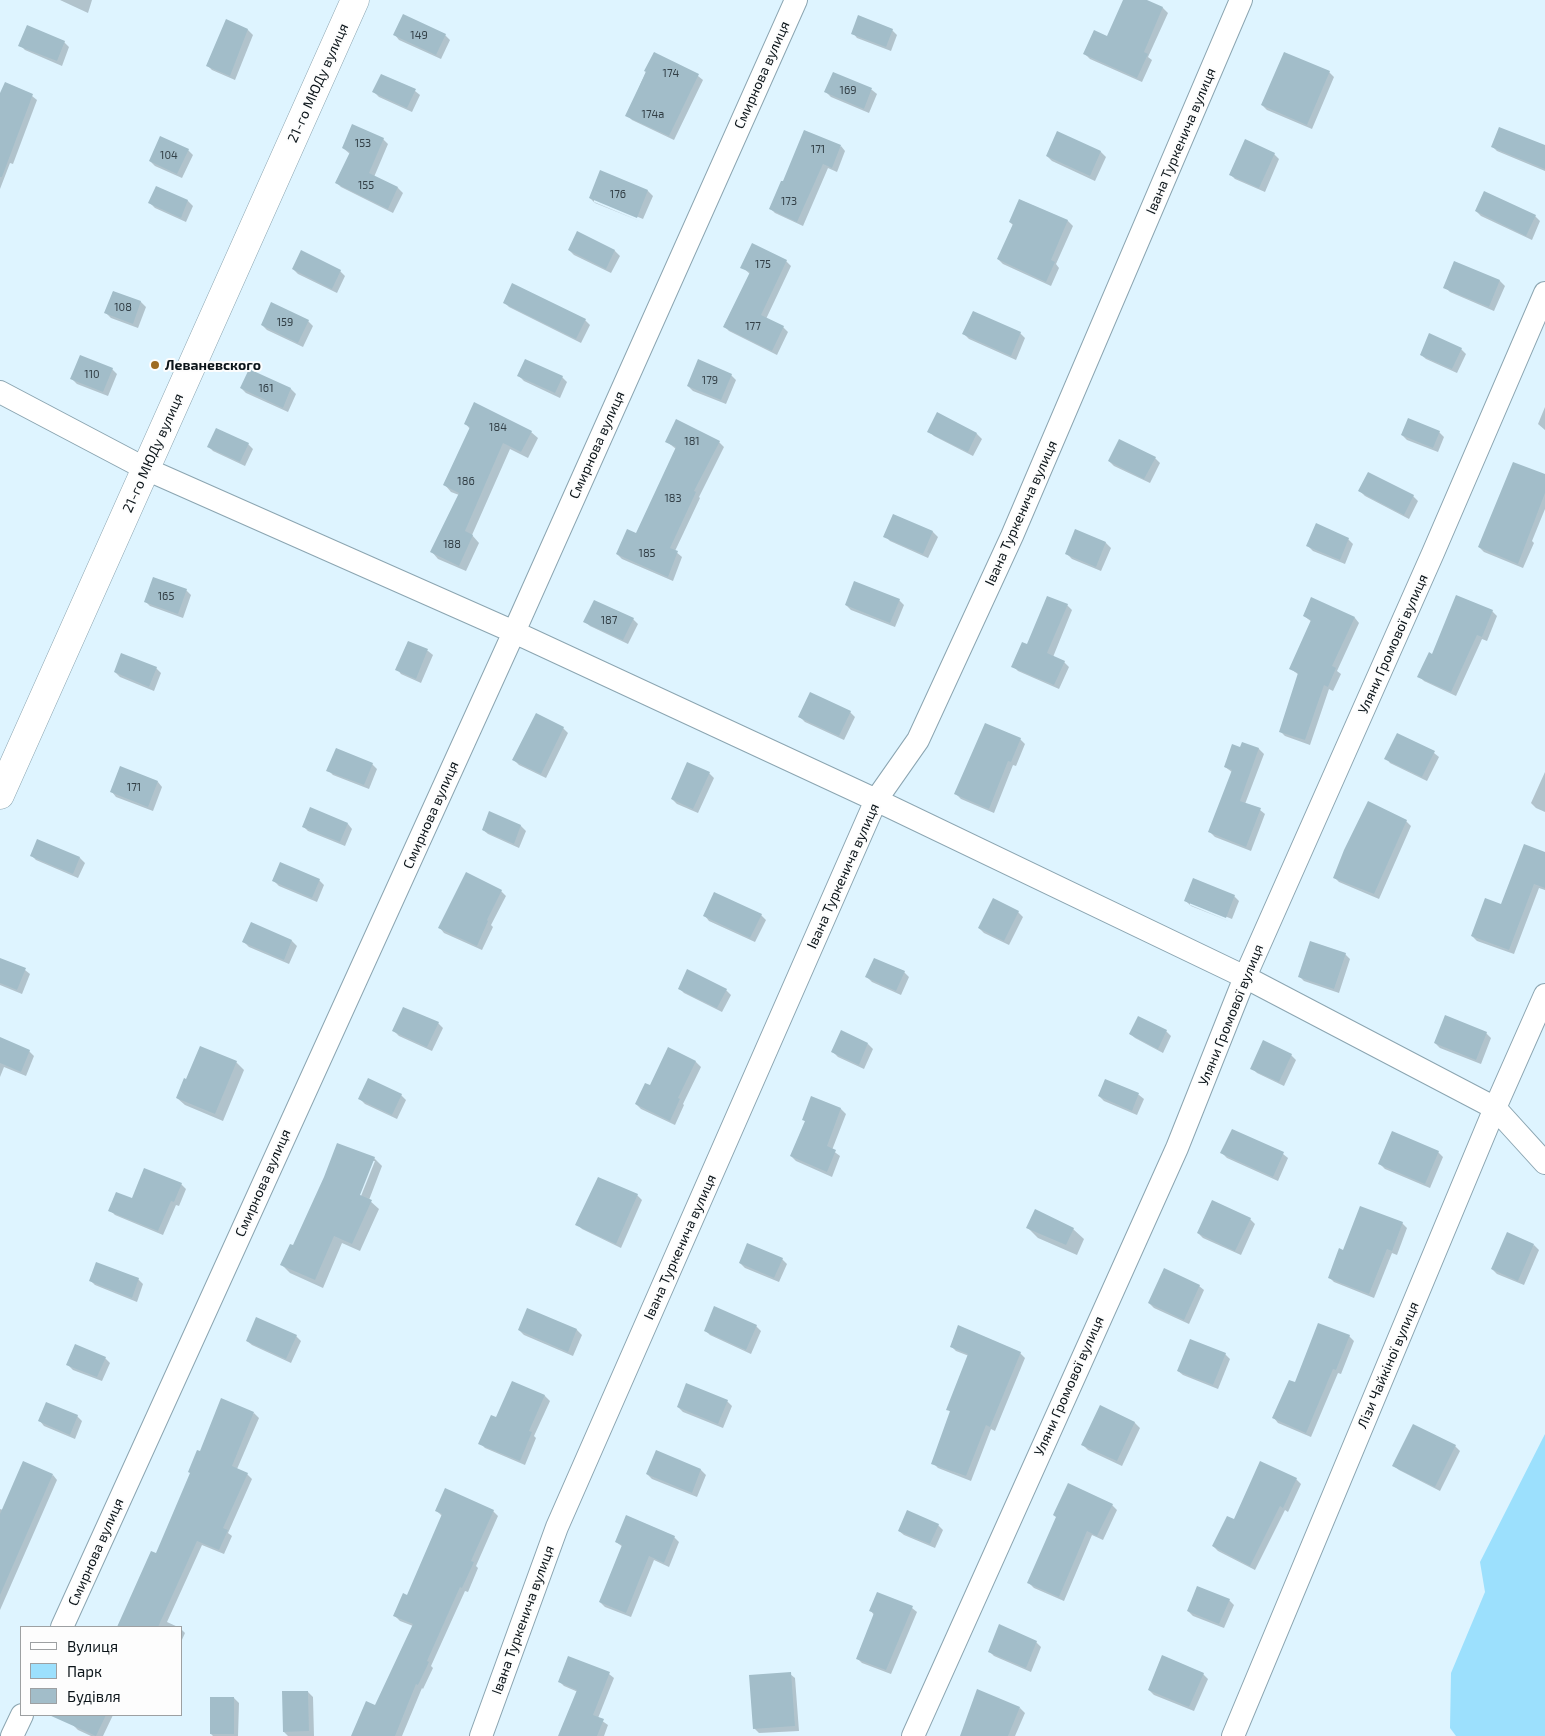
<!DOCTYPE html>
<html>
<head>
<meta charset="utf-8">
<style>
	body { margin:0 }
	#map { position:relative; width:1545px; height:1736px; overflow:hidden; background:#def4ff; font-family:"Exo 2",sans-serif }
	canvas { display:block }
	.legend { position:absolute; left:20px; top:1626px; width:162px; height:90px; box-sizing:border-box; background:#fdfdfd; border:1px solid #9da0a2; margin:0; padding:6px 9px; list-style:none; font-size:15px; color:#0c151a }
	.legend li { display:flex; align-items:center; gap:10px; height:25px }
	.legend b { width:25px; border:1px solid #9da0a2 }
</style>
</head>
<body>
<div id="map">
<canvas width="1545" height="1736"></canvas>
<ul class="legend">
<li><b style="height:6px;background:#fff"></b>Вулиця</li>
<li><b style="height:14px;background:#9ce0fd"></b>Парк</li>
<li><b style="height:14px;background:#a2bdc9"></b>Будівля</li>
</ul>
</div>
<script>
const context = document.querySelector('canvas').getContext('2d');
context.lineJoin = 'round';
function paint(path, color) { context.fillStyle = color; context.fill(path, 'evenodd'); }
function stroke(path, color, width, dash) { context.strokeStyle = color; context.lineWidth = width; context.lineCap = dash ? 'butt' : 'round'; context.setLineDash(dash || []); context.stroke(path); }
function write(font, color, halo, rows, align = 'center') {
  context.font = font + ' "Exo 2",sans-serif'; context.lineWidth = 4; context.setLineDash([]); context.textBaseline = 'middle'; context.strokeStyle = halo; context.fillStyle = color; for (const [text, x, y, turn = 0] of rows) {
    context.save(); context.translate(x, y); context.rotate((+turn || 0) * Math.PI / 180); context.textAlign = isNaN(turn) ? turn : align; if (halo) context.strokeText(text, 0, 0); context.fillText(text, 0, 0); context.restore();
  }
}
const green = new Path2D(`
	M1545 1434V1736H1456L1450 1728 1451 1673 1485 1592 1480 1562Z`);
const shadow = new Path2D(`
	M60 0H92L88 13Z
	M1124 0H1144L1163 8 1168 13 1148 57 1152 60 1142 82 1090 59 1085 54 1108 38Z
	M226 21 248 30 253 35 235 80 212 70 207 65Z
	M892 30 897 35 891 51 857 38 853 33Z
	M395 35H445L450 40 441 59 399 40Z
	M64 42 69 47 62 66 25 50 20 45Z
	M654 53 698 76 703 80 674 140 632 120 627 115Z
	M1329 72 1334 77 1312 129 1267 110 1262 105Z
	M834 73 872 90 877 94 869 113 831 97 826 92Z
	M5 84 32 96 37 100 13 164 10 163 0 189V96Z
	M415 91 420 95 412 112 379 97 374 92Z
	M1058 133 1101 152 1106 157 1095 181 1052 161 1047 156Z
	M383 139 388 144 374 177 398 188 403 193 393 213 341 187 336 182 350 154 343 148Z
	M1245 141 1274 154 1279 159 1265 192 1235 179 1230 174Z
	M841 146 845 151 837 172 828 168 803 226 775 213 770 208Z
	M1492 146 1545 147V171L1497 151Z
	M188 150 193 155 182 178 155 166 150 161Z
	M600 172 648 191 653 196 643 219 594 199V202L642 222 595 203 590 198Z
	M157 187 188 201 193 206 186 222 155 208 150 203Z
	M1020 200 1068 221 1073 226 1056 264 1059 268 1051 286 1003 264 998 259 1013 225 1010 222Z
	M1476 211 1535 216 1540 221 1532 240 1481 216Z
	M578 233 615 251 620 256 611 273 574 255 569 250Z
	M786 261 791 266 766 319 783 327 788 332 777 355 729 331 724 326 750 274 742 267Z
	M1455 263 1500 281 1505 286 1494 311 1450 292 1445 287Z
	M293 269 340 271 345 276 337 293 298 274Z
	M113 292 141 302 146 307 138 328 111 318 106 313Z
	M504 302 585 320 590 325 581 343 509 307Z
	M308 321 313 326 303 347 267 330 262 325Z
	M1020 333 1025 338 1016 360 969 339 964 334Z
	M1461 349 1466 354 1457 373 1426 359 1421 355Z
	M112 369 117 374 108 396 77 384 72 379Z
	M249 371 291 389 296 394 288 412 246 393 241 388Z
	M731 375 736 380 726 404 693 391 688 386Z
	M519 376 562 377 567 382 560 398 524 381Z
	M1545 407V430L1538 424Z
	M465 423 531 432 538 438 528 458 510 449 472 535 479 543 466 571 438 559 432 552 459 495 451 492 445 485 470 429Z
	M216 430 248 444 253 449 245 466 213 451 209 447Z
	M929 431 977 434 982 439 973 456 934 436Z
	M1439 432 1444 437 1438 452 1407 440 1402 435Z
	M666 441 719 442 724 447 699 497 700 498 675 551 682 557 673 581 622 559 617 554 637 535 676 449Z
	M1155 458 1160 463 1150 483 1114 466 1109 461Z
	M1545 476V509L1532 541 1534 543 1523 568 1484 552 1479 547Z
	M1360 491 1413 496 1418 501 1409 519 1365 496Z
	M894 515 933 532 938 537 928 558 890 541 885 536Z
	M1076 531 1106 543 1111 548 1101 571 1072 559 1067 554Z
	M1348 539 1353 544 1345 564 1313 551 1308 546Z
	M186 590 191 595 183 618 150 606 145 601Z
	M899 600 904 605 895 627 851 610 846 605Z
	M1067 605 1072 610 1053 657 1064 662 1069 667 1059 689 1018 671 1013 666 1027 646Z
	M1492 611 1497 616 1487 641 1482 639 1456 696 1424 681 1419 676 1432 655Z
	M1304 616 1355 618 1359 623 1337 671 1341 674 1333 691 1329 689 1310 745 1285 736 1280 731 1299 675 1291 669 1312 622Z
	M633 619 638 624 628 644 590 626 585 622Z
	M408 642 428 651 433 655 421 683 401 674 397 669Z
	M156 668 161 673 154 691 120 677 115 672Z
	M850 712 855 717 844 740 805 722 800 717Z
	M536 715 563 728 568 733 546 778 519 765 514 760Z
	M1020 739 1025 744 1016 766 1013 765 994 813 961 799 956 794Z
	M1243 744 1259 749 1264 754 1245 804 1260 810 1265 814 1251 851 1215 837 1210 832 1232 772 1225 767 1241 748Z
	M1434 753 1439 757 1427 781 1390 763 1386 758Z
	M372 764 377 769 369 789 333 775 328 770Z
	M1545 772V812L1536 808 1531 803Z
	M709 773 714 778 698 813 677 804 672 799Z
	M158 782 162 787 153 811 116 797 112 792Z
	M490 813 521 826 526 831 519 848 488 834 483 830Z
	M1406 821 1411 826 1379 899 1339 882 1334 877Z
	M348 824 352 829 345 846 308 831 303 826Z
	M38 840 80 858 85 863 78 878 36 860 31 855Z
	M1545 853V890L1539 888 1514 954 1477 941 1472 936 1502 906Z
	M319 880 324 885 317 902 279 886 274 881Z
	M501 891 506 896 491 925 493 927 482 950 444 933 440 928Z
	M1234 896 1239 901 1232 919 1190 902V905L1231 922 1191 906 1186 901Z
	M1018 912 1023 917 1009 945 984 933 979 928Z
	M761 915 766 920 755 942 709 921 705 916Z
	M251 924 292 941 297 946 289 964 249 947 244 942Z
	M1345 954 1350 959 1339 993 1304 981 1299 976Z
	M0 959 25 970 30 974 22 994 0 985Z
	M904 972 909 977 901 995 872 982 867 977Z
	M679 988 726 990 731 995 722 1012 684 993Z
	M438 1023 443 1028 432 1051 399 1036 394 1031Z
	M1166 1031 1171 1036 1163 1053 1135 1038 1130 1034Z
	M1486 1033 1491 1038 1481 1064 1440 1048 1435 1043Z
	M0 1038 29 1051 34 1056 26 1076 4 1067 0 1077Z
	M868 1044 873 1049 864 1069 838 1057 833 1052Z
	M668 1049 696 1062 701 1067 683 1104 684 1105 675 1125 641 1109 636 1104 651 1087Z
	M1291 1055 1296 1060 1284 1086 1257 1073 1252 1068Z
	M236 1062 244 1070 223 1121 185 1105 177 1098Z
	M1106 1080 1139 1095 1144 1099 1137 1115 1104 1101 1099 1096Z
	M401 1095 406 1100 397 1119 365 1104 360 1099Z
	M812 1098 841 1109 846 1114 832 1150 840 1156 832 1177 796 1161 791 1156 806 1122 804 1120Z
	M1233 1130 1283 1154 1288 1158 1278 1181 1227 1158 1222 1153Z
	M1438 1152 1443 1157 1430 1188 1385 1169 1380 1164Z
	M374 1158 382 1166 369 1200 379 1209 360 1251 342 1243 323 1288 290 1273 282 1265 294 1247ZM372 1161H375L359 1201 357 1200Z
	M181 1184 186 1189 179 1206 176 1205 163 1235 115 1215 110 1210 133 1200Z
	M637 1195 642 1200 621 1248 582 1229 577 1224Z
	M1250 1219 1255 1224 1241 1255 1203 1238 1198 1233Z
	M1402 1223 1407 1228 1397 1255 1392 1253 1374 1298 1334 1282 1329 1277 1344 1251Z
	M1027 1227 1073 1229 1084 1239 1077 1255 1038 1238Z
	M1534 1245 1539 1250 1524 1285 1497 1274 1492 1269Z
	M782 1259 787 1264 779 1282 745 1268 740 1263Z
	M138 1279 143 1284 137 1302 95 1285 90 1280Z
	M1199 1286 1204 1290 1189 1324 1154 1308 1149 1303Z
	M528 1310 577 1330 582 1335 573 1356 524 1335 519 1330Z
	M756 1326 761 1331 751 1354 710 1335 705 1330Z
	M296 1336 301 1341 291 1363 252 1345 247 1341Z
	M1349 1336 1354 1341 1341 1374 1338 1373 1311 1437 1278 1423 1274 1418 1296 1384Z
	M951 1346 1020 1353 1025 1358 995 1431 991 1429 971 1481 938 1468 933 1463 951 1413 948 1409 969 1356 956 1351Z
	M1225 1354 1230 1359 1218 1389 1183 1375 1178 1371Z
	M105 1358 110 1363 102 1381 73 1370 68 1365Z
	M513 1383 545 1396 550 1401 534 1436 536 1438 525 1465 485 1448 480 1443 497 1419Z
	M727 1401 732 1406 723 1428 683 1412 678 1407Z
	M1101 1407 1135 1423 1140 1428 1122 1466 1088 1450 1083 1445Z
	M254 1413 259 1418 237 1469 247 1474 252 1479 228 1533 232 1536 224 1554 202 1545 167 1622 178 1627H123L120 1624 157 1555 200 1453Z
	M77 1416 82 1421 75 1439 44 1426 40 1421Z
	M1455 1446 1460 1451 1440 1491 1399 1470 1394 1466Z
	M657 1452 701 1470 706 1475 697 1497 652 1479 647 1474Z
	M53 1475 57 1480 0 1610V1509L3 1510Z
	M1296 1479 1301 1484 1288 1512 1285 1510 1255 1570 1218 1551 1213 1546Z
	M1112 1505 1117 1510 1103 1540 1092 1535 1064 1601 1034 1588 1029 1583Z
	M437 1511H493L498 1516 476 1566 478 1568 468 1592 465 1591 431 1666 433 1668 423 1689 422 1688 402 1736H353L376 1706 413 1626 400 1621 395 1616 407 1597 442 1516Z
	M938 1525 943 1530 935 1548 904 1535 899 1531Z
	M674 1537 679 1542 669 1567 654 1560 631 1617 605 1607 600 1602 623 1547 616 1542Z
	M1229 1600 1234 1605 1224 1628 1193 1616 1188 1611Z
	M912 1608 917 1612 891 1674 862 1663 857 1658 874 1615 871 1611Z
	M181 1629 185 1633 181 1642Z
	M1036 1642 1041 1647 1031 1672 994 1656 989 1651Z
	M609 1674 614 1678 598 1718 608 1725 604 1736H560L578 1692 564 1686 559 1681Z
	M790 1674 795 1678 799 1731 759 1733 754 1728Z
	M1203 1674 1208 1679 1194 1711 1154 1695 1149 1690Z
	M308 1692 313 1697 314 1736H288L284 1732Z
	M234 1698 239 1703 238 1736H213L211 1734Z
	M1020 1708 1025 1713 1015 1736H962Z
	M78 1715H113L103 1736H91L78 1730 73 1725Z`);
const building = new Path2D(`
	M1123 0H1147L1163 7 1144 52 1148 54 1137 78 1083 54 1094 30 1107 36Z
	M403 14 446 34 436 55 393 35Z
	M858 15 893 29 886 47 851 34Z
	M226 19 248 29 230 76 206 66Z
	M27 25 65 41 57 61 18 46Z
	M654 52 699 74 669 136 625 116 646 72 644 71Z
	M1284 52 1330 71 1307 125 1261 105Z
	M833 72 872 88 864 109 824 92Z
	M381 74 416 89 407 108 372 92Z
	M5 82 33 94 2 177H0V93Z
	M352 124 384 138 369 173 398 187 388 209 335 183 350 152 342 148Z
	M1499 127 1545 145V169L1491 147Z
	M804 130 841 145 832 168 823 164 797 222 769 209 781 181H783Z
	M1057 131 1101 151 1090 176 1046 156Z
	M160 136 189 149 177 174 149 161Z
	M1245 139 1275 153 1259 188 1229 175Z
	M600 170 648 190 637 218 589 198Z
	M156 186 188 200 181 218 148 203Z
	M1484 191 1536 215 1526 236 1475 211Z
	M1019 199 1068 220 1051 260 1055 262 1046 282 997 259 1013 224 1009 222Z
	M577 231 615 250 606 269 568 250Z
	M752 243 787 260 761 315 784 326 772 351 723 327 750 272 740 268Z
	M301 250 341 270 332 289 292 269Z
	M1454 261 1500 280 1489 307 1443 288Z
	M512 283 586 319 576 339 503 303Z
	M113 291 141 301 133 324 104 313Z
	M271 302 309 320 298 343 261 325Z
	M973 311 1021 332 1011 356 962 334Z
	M1429 333 1462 348 1452 369 1420 355Z
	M80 355 113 368 103 392 70 379Z
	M525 359 563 376 555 393 517 376Z
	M698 359 732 374 721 400 687 386Z
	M249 369 291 388 283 408 240 388Z
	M474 402 532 431 521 452 503 443 465 531 473 535 459 566 430 552 459 493 443 485 470 427 464 424Z
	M937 412 977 433 968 452 927 432Z
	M1408 418 1440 431 1433 448 1401 435Z
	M676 419 720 441 694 491 696 492 670 548 678 551 668 577 616 554 627 529 636 533 676 447 665 442Z
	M216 428 249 443 240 462 207 447Z
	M1119 439 1156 457 1144 479 1108 461Z
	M1513 462 1545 474V493L1518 564 1478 547Z
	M1368 472 1414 495 1404 515 1358 491Z
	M893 514 933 531 923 554 883 537Z
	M1316 523 1349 538 1340 560 1306 546Z
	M1075 529 1106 542 1096 567 1065 554Z
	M153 577 187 589 178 614 144 602Z
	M854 581 900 599 890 623 845 605Z
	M1456 595 1493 610 1482 637 1477 635 1451 692 1417 677 1429 652 1432 654Z
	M1047 596 1068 604 1047 653 1065 661 1054 685 1011 667 1022 642 1027 644Z
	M1311 597 1355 617 1332 666 1336 668 1328 687 1324 685 1305 740 1279 732 1298 673 1289 669 1311 620 1303 616Z
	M594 600 634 618 623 640 583 622Z
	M408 641 428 649 416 679 395 670Z
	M121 653 157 667 149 687 114 672Z
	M810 692 851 711 839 736 798 717Z
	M536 713 564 727 541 774 512 760Z
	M985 723 1021 738 1011 762 1008 761 989 809 954 794Z
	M1397 733 1435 751 1422 777 1384 759Z
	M1242 742 1259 748 1240 801 1261 808 1246 847 1208 832 1232 770 1224 767 1232 744 1240 747Z
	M336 748 373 763 364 785 326 771Z
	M687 762 710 772 693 809 671 799Z
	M120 766 158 781 148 807 110 792Z
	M1368 801 1407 820 1374 894 1333 878 1344 850Z
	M310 807 348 823 340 842 302 827Z
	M489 811 521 825 514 844 482 830Z
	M37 839 80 857 73 874 30 856Z
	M1524 844 1545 852V888L1534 884 1509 950 1471 936 1485 898 1501 904Z
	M280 862 320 879 312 898 272 881Z
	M466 872 502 890 487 920 488 921 477 946 438 928Z
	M1193 878 1235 895 1226 918 1184 901Z
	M714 892 762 914 750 938 703 916Z
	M993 898 1019 911 1004 941 978 928Z
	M251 922 292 940 284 960 242 942Z
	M1310 941 1346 953 1334 989 1298 977Z
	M0 958 26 968 17 990 0 983Z
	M874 958 905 971 896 991 865 977Z
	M687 969 727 989 717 1008 678 989Z
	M403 1007 439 1022 427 1047 392 1031Z
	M1445 1015 1487 1032 1476 1060 1434 1043Z
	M1138 1016 1167 1030 1158 1049 1129 1034Z
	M841 1030 868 1043 859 1065 831 1052Z
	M0 1037 30 1050 21 1072 0 1063Z
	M1263 1040 1292 1054 1279 1082 1250 1069Z
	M200 1046 237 1061 215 1114 176 1098 184 1078 186 1079Z
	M668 1047 696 1061 678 1098 680 1099 670 1121 635 1104 645 1083 650 1085Z
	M368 1078 402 1094 392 1115 358 1099Z
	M1105 1079 1139 1093 1132 1111 1098 1096Z
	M811 1096 841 1108 827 1146 836 1150 827 1172 790 1156 805 1121 802 1120Z
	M1232 1129 1284 1152 1273 1177 1220 1153Z
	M1392 1131 1439 1151 1425 1184 1378 1164Z
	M337 1143 375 1157 360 1195 372 1200 352 1244 334 1236 315 1280 280 1265 290 1244 293 1245 324 1177Z
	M144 1168 182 1183 174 1202 171 1201 158 1231 108 1211 116 1192 132 1198Z
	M598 1177 638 1194 616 1244 575 1225Z
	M1212 1200 1251 1218 1235 1251 1197 1233Z
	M1360 1206 1403 1222 1392 1251 1387 1249 1369 1294 1328 1278 1339 1248 1343 1250Z
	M1035 1209 1074 1228 1066 1245 1026 1228Z
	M1507 1232 1534 1244 1518 1281 1491 1269Z
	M747 1243 783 1258 774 1278 739 1263Z
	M96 1262 139 1278 132 1298 89 1281Z
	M1164 1268 1200 1285 1184 1320 1148 1303Z
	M714 1306 757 1325 746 1350 704 1331Z
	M527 1308 577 1329 568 1352 518 1330Z
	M256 1317 297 1335 286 1359 246 1341Z
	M1318 1323 1350 1335 1336 1370 1333 1369 1306 1433 1272 1418 1289 1380 1295 1382Z
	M958 1325 1021 1352 990 1427 986 1425 966 1476 931 1464 950 1411 946 1410 968 1354 950 1347Z
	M1190 1339 1226 1353 1213 1385 1177 1371Z
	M75 1344 106 1357 97 1377 66 1365Z
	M512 1381 545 1395 529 1431 532 1432 520 1461 478 1444 491 1415 496 1417Z
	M686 1383 728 1400 718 1424 677 1407Z
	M221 1398 254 1412 232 1466 248 1473 223 1528 228 1530 219 1550 197 1541 158 1627H117L151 1551 156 1553 190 1473 188 1472 197 1450 200 1451Z
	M46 1402 78 1415 70 1435 38 1421Z
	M1100 1405 1135 1422 1117 1461 1081 1445Z
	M1413 1424 1456 1445 1435 1487 1392 1466Z
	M656 1450 701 1469 692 1493 646 1474Z
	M23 1461 53 1474 0 1595V1514Z
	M1260 1461 1297 1478 1283 1508 1280 1506 1250 1566 1212 1546 1227 1516 1234 1519Z
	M1068 1483 1113 1504 1097 1536 1087 1531 1059 1597 1027 1583 1056 1517 1053 1515Z
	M445 1488 494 1510 471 1561 474 1562 462 1588 460 1587 427 1661 429 1662 418 1685 416 1684 395 1736H351L366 1701 375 1705 413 1624 393 1616 403 1593 407 1595 442 1514 435 1511Z
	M907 1510 939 1524 930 1544 898 1531Z
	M626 1515 675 1536 664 1563 649 1556 626 1613 599 1602 622 1545 615 1542Z
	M1197 1586 1230 1599 1219 1624 1187 1611Z
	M877 1592 913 1606 886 1670 856 1659 874 1613 869 1611Z
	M999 1624 1037 1641 1026 1668 988 1652Z
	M1162 1655 1204 1673 1189 1707 1148 1690Z
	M568 1656 610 1672 593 1715 604 1719 597 1736H558L577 1690 558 1682Z
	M791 1672 795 1726 753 1729 749 1675Z
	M977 1689 1020 1707 1008 1736H960Z
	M282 1691H308L309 1731 283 1732Z
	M210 1697H234V1734H210Z
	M49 1715H106L96 1736Z`);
const street = new Path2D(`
	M0 392 146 469 514 632 876 800 1245 977 1495 1108 1545 1163
	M62 1627 514 632 796 0
	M12 1736 22 1715
	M481 1736 557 1527 876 800 918 740 1012 536 1241 0
	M913 1736 1177 1148 1245 977 1433 553 1545 293
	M1233 1736 1495 1108 1545 995`);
const secondary = new Path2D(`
	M0 795 355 0`);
const markers = [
	[155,365,5,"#9e6a21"]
];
const numberNames = [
	["149",419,35],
	["174",671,73],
	["169",848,90],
	["174а",653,114],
	["153",363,143],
	["171",818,149],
	["104",169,155],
	["155",366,185],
	["176",618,194],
	["173",789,201],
	["175",763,264],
	["108",123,307],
	["159",285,322],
	["177",753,326],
	["110",92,374],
	["179",710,380],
	["161",266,388],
	["184",498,427],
	["181",692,441],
	["186",466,481],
	["183",673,498],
	["188",452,544],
	["185",647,553],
	["165",166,596],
	["187",609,620],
	["171",134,787]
];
const streetNames = [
	["Смирнова вулиця",762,75,-66],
	["21-го МЮДу вулиця",318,83,-66],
	["Івана Туркенича вулиця",1181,141,-67],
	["Смирнова вулиця",597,445,-66],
	["21-го МЮДу вулиця",153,453,-66],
	["Івана Туркенича вулиця",1021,513,-66],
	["Уляни Громової вулиця",1393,644,-66],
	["Смирнова вулиця",431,815,-66],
	["Івана Туркенича вулиця",843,876,-66],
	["Уляни Громової вулиця",1231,1015,-68],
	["Смирнова вулиця",263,1183,-66],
	["Івана Туркенича вулиця",680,1247,-66],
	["Лізи Чайкіної вулиця",1388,1365,-67],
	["Уляни Громової вулиця",1069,1386,-66],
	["Смирнова вулиця",96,1552,-66],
	["Івана Туркенича вулиця",523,1620,-70]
];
const poiNames = [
	["Леваневского",165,365]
];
paint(green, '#9ce0fd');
paint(shadow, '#0003');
paint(building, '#a2bdc9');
stroke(street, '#8ba5b1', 24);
stroke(secondary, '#8ba5b1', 29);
stroke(street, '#fff', 22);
stroke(secondary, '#fff', 28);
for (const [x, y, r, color] of markers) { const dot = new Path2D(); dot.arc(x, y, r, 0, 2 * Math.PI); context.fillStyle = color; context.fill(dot); stroke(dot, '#fdfdfd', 2); }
write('11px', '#323f46', null, numberNames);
write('14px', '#0c151a', '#fdfdfd', streetNames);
write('bold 14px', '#0c151a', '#fdfdfd', poiNames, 'left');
</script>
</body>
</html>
